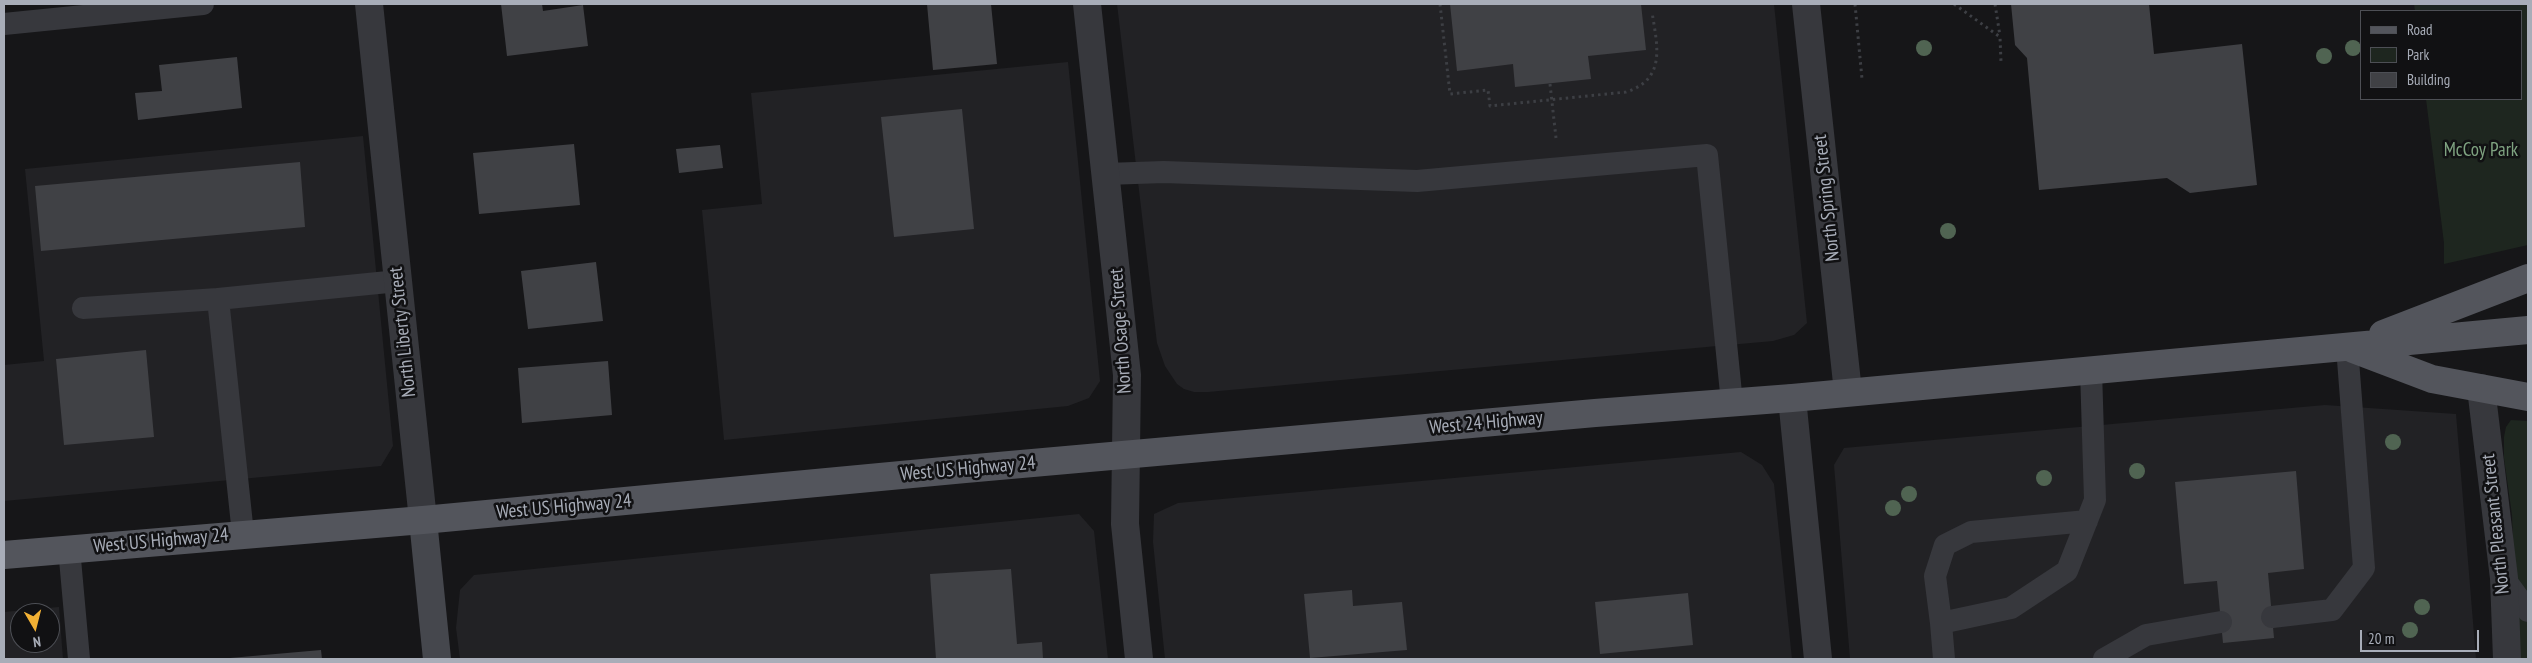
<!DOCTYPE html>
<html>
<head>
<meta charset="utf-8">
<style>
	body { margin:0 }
	#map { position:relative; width:2532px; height:663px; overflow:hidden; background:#161618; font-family:"PT Sans Narrow",sans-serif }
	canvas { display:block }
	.frame { position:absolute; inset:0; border:5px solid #a8adb8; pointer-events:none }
	.legend { position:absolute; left:2360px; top:10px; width:162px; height:90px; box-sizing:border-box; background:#111113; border:1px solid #4d4f55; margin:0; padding:6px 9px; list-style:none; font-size:15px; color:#a8adb8 }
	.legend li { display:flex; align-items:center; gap:10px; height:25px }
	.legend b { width:25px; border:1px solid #4d4f55 }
	.north { position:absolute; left:10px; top:603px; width:50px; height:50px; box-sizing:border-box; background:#111113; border:1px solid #4d4f55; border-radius:50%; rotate:172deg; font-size:14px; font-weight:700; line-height:20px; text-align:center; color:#a8adb8 }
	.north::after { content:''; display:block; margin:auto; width:18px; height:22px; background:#f2b134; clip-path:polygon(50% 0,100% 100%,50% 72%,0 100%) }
	.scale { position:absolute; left:2360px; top:630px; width:119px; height:22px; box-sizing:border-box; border:2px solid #a8adb8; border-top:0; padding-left:6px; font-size:15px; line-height:18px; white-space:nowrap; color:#a8adb8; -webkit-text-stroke:4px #111113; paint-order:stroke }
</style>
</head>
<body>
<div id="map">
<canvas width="2532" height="663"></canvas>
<div class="frame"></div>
<ul class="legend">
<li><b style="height:6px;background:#53555c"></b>Road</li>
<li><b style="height:14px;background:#1e261f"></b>Park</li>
<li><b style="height:14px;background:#404145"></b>Building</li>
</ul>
<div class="north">N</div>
<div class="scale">20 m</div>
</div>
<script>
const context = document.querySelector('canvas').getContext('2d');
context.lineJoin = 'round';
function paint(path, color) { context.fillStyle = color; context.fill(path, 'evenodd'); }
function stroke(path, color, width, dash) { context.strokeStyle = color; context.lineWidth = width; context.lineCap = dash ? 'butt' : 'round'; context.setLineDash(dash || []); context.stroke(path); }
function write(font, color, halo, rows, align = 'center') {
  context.font = font + ' "PT Sans Narrow",sans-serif'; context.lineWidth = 5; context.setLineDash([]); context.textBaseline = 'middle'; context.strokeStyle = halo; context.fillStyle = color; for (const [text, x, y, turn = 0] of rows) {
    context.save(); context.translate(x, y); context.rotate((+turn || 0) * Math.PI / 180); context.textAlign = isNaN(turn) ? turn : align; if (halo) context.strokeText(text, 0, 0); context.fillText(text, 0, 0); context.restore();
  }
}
const built = new Path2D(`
	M1117 4H1774L1807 323 1794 335 1773 341 1208 392H1194L1184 389 1177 384 1165 366 1157 343Z
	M1068 62 1100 381 1089 398 1068 406 724 440 702 210 762 204 751 93Z
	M363 136 393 446 381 466 4 501V365L44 361 25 169Z
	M2325 405 2456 414 2476 659H1850L1834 465 1844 448Z
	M1741 452 1762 465 1774 484 1792 659H1165L1153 542 1154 514 1178 503Z
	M1079 514 1094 531 1108 659H460L456 628 460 590 474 575Z
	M59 607 63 659H4V612ZM20 613H50V643H20Z`);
const green = new Path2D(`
	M2414 4H2528V245L2444 264V243L2426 99H2521V11H2415Z
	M2511 420 2528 421V659H2517L2512 515 2504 458V437L2506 427Z`);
const building = new Path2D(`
	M501 4H542L543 11 583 5 588 46 507 56Z
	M927 4H991L997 64 933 70Z
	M1450 4H1641L1646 50 1588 56 1591 79 1515 87 1513 64 1457 71Z
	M2011 4H2149L2154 54 2242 44 2257 185 2190 193 2167 178 2039 190 2027 58 2015 45Z
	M237 57 242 108 138 120 135 93 162 91 159 65Z
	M962 109 974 229 894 237 881 117Z
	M574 144 580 205 479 214 473 153Z
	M720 145 723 168 679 173 676 149Z
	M300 162 305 227 41 251 35 186Z
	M596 262 603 321 528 329 521 271Z
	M146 350 154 437 64 445 56 359Z
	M608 361 612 415 522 423 518 368Z
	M2296 471 2304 569 2268 573 2274 638 2223 643 2217 581 2184 584 2175 482Z
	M1011 569 1017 644 1042 642 1043 659H936L930 574Z
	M1352 590 1353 606 1402 602 1407 650 1310 658 1304 594Z
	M1688 593 1693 645 1600 654 1595 602Z
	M321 650 322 659H230V658Z`);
const path = new Path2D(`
	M1440 4 1450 94 1488 90 1490 106 1626 92C1667 79 1657 45 1652 12
	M1855 4 1862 79
	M1954 4 2000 37 2001 62
	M1995 4 2000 36
	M1550 84 1556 138`);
const service = new Path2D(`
	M4 24 203 4
	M1106 174 1164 172 1417 181 1707 155 1732 403
	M218 299 243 534
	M83 308 218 299 398 281
	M69 548 79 659
	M2504 578 2528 611
	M2272 617 2332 610 2364 568 2347 347
	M1941 623 1935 576 1945 545 1971 532 2087 521
	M1944 659 1941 623 2011 608 2067 571 2095 500 2091 370
	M2104 659 2146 635 2221 622`);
const minor = new Path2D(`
	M369 4 423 520
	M1087 4 1127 375 1125 524 1139 659
	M2481 388 2504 578 2507 659
	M1792 398 1818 659`);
const tertiary = new Path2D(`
	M1806 4 1848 392`);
const secondary = new Path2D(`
	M423 520 437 659`);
const primary = new Path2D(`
	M2383 334 2528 278
	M2353 349 2432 379 2528 397
	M4 555 423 520 965 469 1595 413 1792 398 2528 330`);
const trees = [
	[1924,48],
	[2353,48],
	[2324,56],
	[1948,231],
	[2393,442],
	[2137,471],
	[2044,478],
	[1909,494],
	[1893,508],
	[2422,607],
	[2410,630]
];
const parkNames = [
	["McCoy Park",2481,151]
];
const streetNames = [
	["North Spring Street",1827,198,-96],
	["North Osage Street",1121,331,-94],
	["North Liberty Street",403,332,-96],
	["West 24 Highway",1486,423,-5],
	["West US Highway 24",968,469,-5],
	["West US Highway 24",564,507,-5],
	["North Pleasant Street",2496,524,-96],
	["West US Highway 24",161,541,-5]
];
paint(built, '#222225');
paint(green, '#1e261f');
paint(building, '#404145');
stroke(path, '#3d3f44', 3, [2.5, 4]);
stroke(service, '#37383d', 22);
stroke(minor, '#37383d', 28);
stroke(tertiary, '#37383d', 28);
stroke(secondary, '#45474d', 28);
stroke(primary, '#53555c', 28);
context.fillStyle = '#506452';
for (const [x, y] of trees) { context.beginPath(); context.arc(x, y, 8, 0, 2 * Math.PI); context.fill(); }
write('19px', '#7fa381', '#111113', parkNames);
write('19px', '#a8adb8', '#111113', streetNames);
</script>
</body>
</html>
